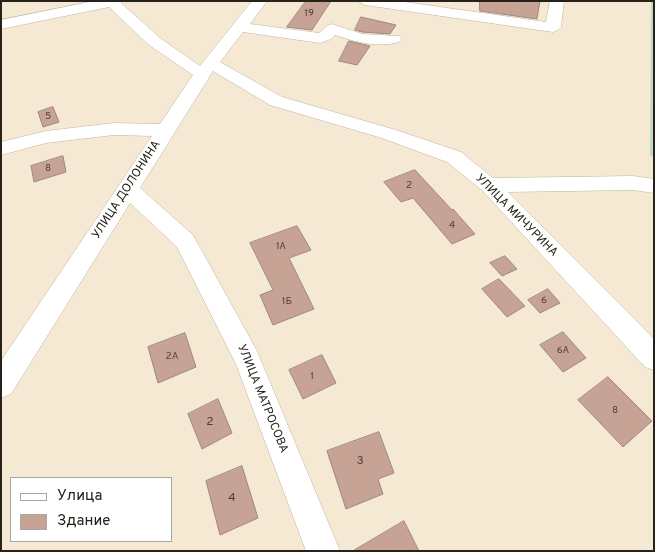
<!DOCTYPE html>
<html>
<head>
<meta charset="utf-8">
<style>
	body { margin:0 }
	#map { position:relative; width:655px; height:552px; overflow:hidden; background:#f5e9d3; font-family:Overpass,sans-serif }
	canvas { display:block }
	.frame { position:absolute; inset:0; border:2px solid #26221a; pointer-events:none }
	.legend { position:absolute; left:10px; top:477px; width:162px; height:65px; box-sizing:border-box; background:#fff; border:1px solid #a8a7a3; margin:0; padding:6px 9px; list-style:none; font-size:15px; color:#26221a }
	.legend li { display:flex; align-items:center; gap:10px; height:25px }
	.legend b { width:25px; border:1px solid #a8a7a3 }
</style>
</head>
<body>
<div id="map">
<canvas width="655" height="552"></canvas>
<div class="frame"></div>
<ul class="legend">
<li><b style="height:6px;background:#fff"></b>Улица</li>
<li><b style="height:14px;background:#c6a395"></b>Здание</li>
</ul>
</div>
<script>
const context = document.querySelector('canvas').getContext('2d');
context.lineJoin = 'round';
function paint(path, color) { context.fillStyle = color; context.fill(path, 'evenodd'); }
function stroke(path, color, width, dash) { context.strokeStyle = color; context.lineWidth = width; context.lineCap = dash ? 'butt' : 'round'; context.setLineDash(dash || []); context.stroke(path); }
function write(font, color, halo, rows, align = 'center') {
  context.font = font + ' Overpass,sans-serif'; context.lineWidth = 4; context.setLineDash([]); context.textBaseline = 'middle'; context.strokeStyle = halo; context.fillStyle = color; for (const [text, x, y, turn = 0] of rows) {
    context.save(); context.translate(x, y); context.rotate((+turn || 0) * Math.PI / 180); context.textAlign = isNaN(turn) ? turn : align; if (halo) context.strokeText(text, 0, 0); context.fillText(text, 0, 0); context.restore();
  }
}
const green = new Path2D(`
	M651 1H654V157L650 156Z`);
const building = new Path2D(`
	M306 1H331L312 30 287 27Z
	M480 1H540L537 19 480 11Z
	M361 17 396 25 390 34 362 32 355 30Z
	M349 41 370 46 357 65 339 61Z
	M53 107 59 122 43 127 38 112Z
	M63 156 66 172 34 182 31 166Z
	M415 170 452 210 453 209 475 234 452 244 413 198 401 202 384 182Z
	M297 226 311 250 289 258 314 309 273 325 260 295 273 290 250 243Z
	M505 256 517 269 502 276 490 263Z
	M499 279 525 306 507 317 482 289Z
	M548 289 560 303 540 313 528 300Z
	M563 332 586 358 563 372 540 345Z
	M185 333 196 367 158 383 148 347Z
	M322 355 336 383 303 399 289 370Z
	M608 377 652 421 623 447 578 400Z
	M218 399 232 433 202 449 188 414Z
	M379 432 394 473 378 479 383 494 346 509 327 451Z
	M242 466 258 518 220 535 206 481Z
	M404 521 419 551H353Z`);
const minor = new Path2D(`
	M94 1H123L121 3 160 38 200 66 252 1H267L250 24 319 33 327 26 332 24 362 34 399 36 402 39 399 42C378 48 356 42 335 35L331 39 320 43 243 32 220 62 282 97 396 130 461 152 493 178 633 176 654 179V193L633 190 508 192 654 339V370L645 367 482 190 447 162 382 138 270 105 213 71 140 188 193 235 257 351 340 551H306L236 364 177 247 130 203 11 394 1 398V361L152 136 114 135 46 143 1 155V142L46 131 114 123 160 124 193 75 149 45 109 7 1 29V20Z
	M358 1H398L546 22 550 1H564L561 27 558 30 553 32 365 5Z`);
const numberNames = [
	["19",309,14],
	["5",48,117],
	["8",48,169],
	["2",409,186],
	["4",452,226],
	["1А",281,247],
	["6",544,301],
	["1Б",287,302],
	["6А",563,351],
	["2А",172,357],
	["1",312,377],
	["8",615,411]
];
const streetNames = [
	["УЛИЦА ДОЛОНИНА",127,190,-57],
	["УЛИЦА МИЧУРИНА",516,216,45],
	["УЛИЦА МАТРОСОВА",262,399,68]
];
const nearNumbernames = [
	["2",210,423],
	["3",360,462],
	["4",232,499]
];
paint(green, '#bedac2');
paint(building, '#c6a395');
stroke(building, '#9f887f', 1);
stroke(minor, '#bfb49f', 1);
paint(minor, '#fff');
write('10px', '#4e4239', null, numberNames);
write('12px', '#26221a', '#fff', streetNames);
write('12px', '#4e4239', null, nearNumbernames);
</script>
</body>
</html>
